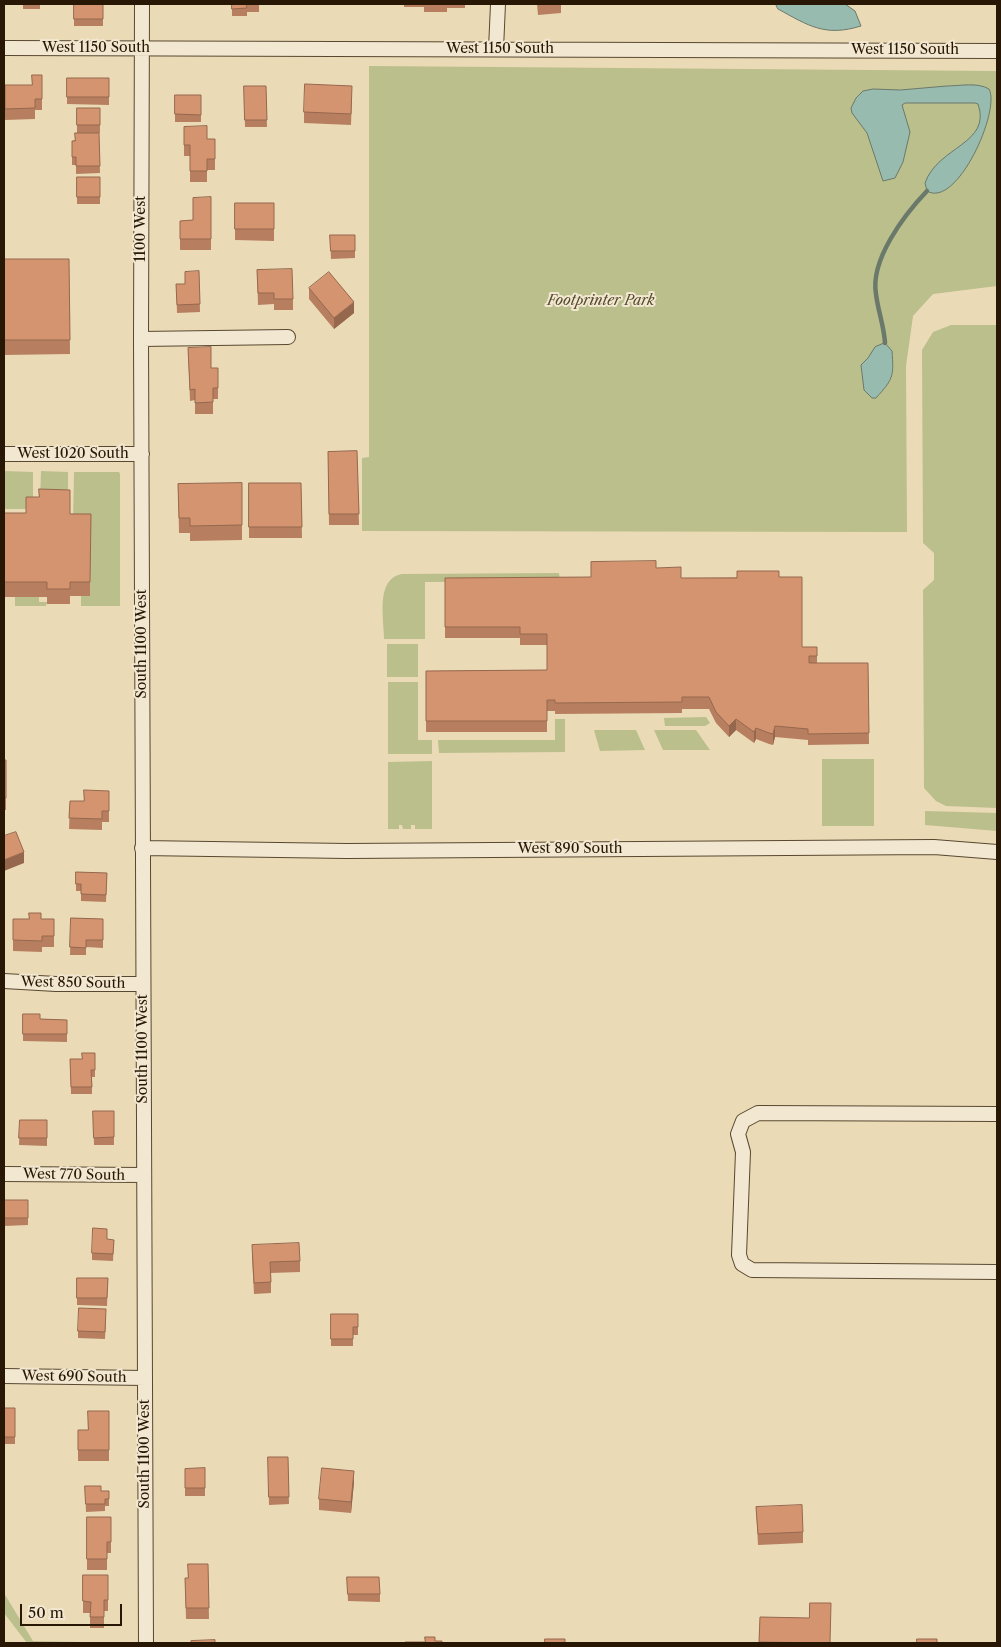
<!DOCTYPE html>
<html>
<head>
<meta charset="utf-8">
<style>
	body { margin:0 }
	#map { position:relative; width:1001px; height:1647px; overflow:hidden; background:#ebdab6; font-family:"Libre Caslon Text",serif }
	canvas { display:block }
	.frame { position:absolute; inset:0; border:5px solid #271704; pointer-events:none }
	.scale { position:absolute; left:20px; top:1604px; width:102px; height:22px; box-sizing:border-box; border:2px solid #271704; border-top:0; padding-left:6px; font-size:15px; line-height:18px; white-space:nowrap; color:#271704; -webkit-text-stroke:4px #f2e7d0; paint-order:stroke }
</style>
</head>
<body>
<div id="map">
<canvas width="1001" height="1647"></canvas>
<div class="frame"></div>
<div class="scale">50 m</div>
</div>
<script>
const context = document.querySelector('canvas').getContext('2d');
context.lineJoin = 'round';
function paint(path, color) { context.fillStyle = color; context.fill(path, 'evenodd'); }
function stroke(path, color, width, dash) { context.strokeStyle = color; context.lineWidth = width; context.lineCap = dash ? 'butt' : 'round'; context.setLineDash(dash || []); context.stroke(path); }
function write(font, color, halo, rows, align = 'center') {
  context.font = font + ' "Libre Caslon Text",serif'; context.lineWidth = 4; context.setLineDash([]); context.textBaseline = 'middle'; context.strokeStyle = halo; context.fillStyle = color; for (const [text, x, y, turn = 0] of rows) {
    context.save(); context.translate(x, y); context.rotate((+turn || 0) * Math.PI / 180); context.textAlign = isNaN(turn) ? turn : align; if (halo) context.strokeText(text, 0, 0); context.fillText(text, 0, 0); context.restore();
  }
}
const green = new Path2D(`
	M369 66 997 71V286L933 294 913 316 906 366 907 532 362 531V458L369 457Z
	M951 325H997V808L946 806 936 801 924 788 923 590 934 580V553L923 543 922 350 933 332Z
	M4 471 33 472V507L31 509H4Z
	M41 471 68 472V501H40Z
	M74 472H119L120 474V606H81V596H90L91 529 73 524Z
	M559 573 560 581 425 582V639H384C384 618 375 579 402 574Z
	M15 597H39V602H47L46 606H15Z
	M387 644H418V677H387Z
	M388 682H418V740H432V754H388Z
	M706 717 710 723 705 726H665L664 718Z
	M555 719H565V752L439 753 438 740H555Z
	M594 730H636L645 750 600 751Z
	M654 730H696L710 750H663Z
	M822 759H874V826H822Z
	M432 761V829H415V825H411V829H403L402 825H399V829H388V762Z
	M925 811 997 813V831L925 825Z
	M4 1593 33 1641 127 1643H27L4 1613Z`);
const water = new Path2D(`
	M776 4H845L855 11 861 26C825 37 809 26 778 9Z
	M947 86C959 86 978 82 989 89 1001 110 957 209 927 191L925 183C938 146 992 144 978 104L975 103H905L902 105 910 132 903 162 895 178 883 181 867 133 852 113 851 108 856 98 863 91 873 89 900 90Z
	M885 343 892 351C894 377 893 379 876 398H872L864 390 861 365 868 358 875 347Z`);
const stream = new Path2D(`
	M885 343C884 326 878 311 876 294 870 260 904 215 927 191`);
const minor = new Path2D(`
	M142 4 141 339 146 1643
	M4 48 997 51
	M496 49 498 4
	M141 339 288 337
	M4 454H142
	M142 848 347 851 934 847 997 852
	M4 981 56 984H143
	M997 1114 758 1113 743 1121 738 1134 743 1152 739 1255 742 1264 752 1270 997 1272
	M4 1174 144 1175
	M4 1376 145 1378`);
const wall = new Path2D(`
	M23 4H51H40V9H23Z
	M74 4H103V26H74Z
	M232 4H259V12H247V16H232Z
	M404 4H465V8H447V12H424V7H404Z
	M537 4H561V13L538 15Z
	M67 78H109V105L67 104Z
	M5 85 42 99V110H35V119L5 120Z
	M244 86H266L267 127H245Z
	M175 95H201V122H175Z
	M352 97 351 125 304 123V112Z
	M77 108H100V133H99L100 173 76 174V165H72V141L75 140 77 133Z
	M184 127 207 139H215V170H207V182H190V156H184Z
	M77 177H100V204H77Z
	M211 197V250H180V221L193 220Z
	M235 203H274V241L235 240Z
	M330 235H355V258L331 259Z
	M4 259H69L70 354 4 355Z
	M257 270 293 299V310H274V304L258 305Z
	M199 271 200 312 177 313 176 284H185Z
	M309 288 354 313 334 329 309 299Z
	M188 348 211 368H218V399H213V414H195V400L190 401Z
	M357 451 359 525H329L328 452Z
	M242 483V540L190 541V533H179L178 484Z
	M249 483H301L302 538H249Z
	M4 513 91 514 90 596H70V604H47V597H4Z
	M656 568 681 578 779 577 802 647H817V663H868L869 744 808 745V740L775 737 773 745 769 744 756 739 754 743 736 730 729 737 716 723 709 709H682V713L555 714V711H547V732H426V671L547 670V645H520V638H445V578L591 577Z
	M4 760H6V810H4Z
	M109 791V822H102V830L69 829 70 801H84Z
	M76 872 107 873 106 902 81 901V891H76Z
	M71 918 103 919V948L86 947V955H70Z
	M13 919H54V947H42V952L13 951Z
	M23 1014 40 1019 67 1020V1042L23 1041Z
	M95 1053V1077H92V1094H71L70 1059H82Z
	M93 1111 114 1137V1145H94Z
	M20 1120H47V1146L19 1145Z
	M4 1200H28V1225L4 1226Z
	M114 1240 113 1261 92 1260V1253Z
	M252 1256 300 1261V1272L271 1273V1293L254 1294Z
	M108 1278 107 1306 77 1305V1298Z
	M331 1314H358V1335H353V1346H331Z
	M106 1317 105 1339 78 1338V1331Z
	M4 1408H15V1444H4Z
	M109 1411V1461H78V1430H88Z
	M268 1457H288L289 1504 269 1505Z
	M205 1468V1496H185V1469Z
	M354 1482 351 1513 319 1510V1499Z
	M85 1486 101 1491H109V1506H105V1511L86 1512Z
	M756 1507 803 1532V1543L758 1545Z
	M87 1517H111V1553H107V1570H87Z
	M188 1564H208L209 1619H186L185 1578H188Z
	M83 1575H108V1611H104V1628H90V1613H83Z
	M347 1577 380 1594V1602L348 1601Z
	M760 1617 809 1618 830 1643H759Z`);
const shadedWall = new Path2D(`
	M354 302V313L334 329V318Z
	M736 719V730L729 737V726Z
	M775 726V737L773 745V734Z
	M756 728V739L754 743V732Z
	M24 852V863L4 871V860Z
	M354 1471V1482L351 1513V1502Z`);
const building = new Path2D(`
	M74 4H103V19H74Z
	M232 4H259H246L247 8 232 9Z
	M32 75H42V99H35V108L5 109V85H32Z
	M67 78H109V97H67Z
	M305 84 352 86 351 114 304 112Z
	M244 86H266L267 120H245Z
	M175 95H201V115L175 114Z
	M77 108H100V125H77Z
	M207 126V139H215V159H207V171H190V145H184V127Z
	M75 133H99L100 166H76V157H72V141H75Z
	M77 177H100V197H77Z
	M211 197V239H180V221L193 220V198Z
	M235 203H274V229H235Z
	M330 235H355V251H331Z
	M4 259H69L70 340H4Z
	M292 269 293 299H274V293H258L257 270Z
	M199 271 200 304 177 305 176 284H185V272Z
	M329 272 354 302 334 318 309 288Z
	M211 347V368H218V388H213V402L195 403V389L190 390 188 348Z
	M357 451 359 514H329L328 452Z
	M242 483V525L190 526V518H179L178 484Z
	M249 483H301L302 527H249Z
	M39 489 70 490V514H91L90 582H70V589H47V582H4V513H26V497H39Z
	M656 561V568L681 567V578H737V571H779V577H802V647H817V656H809V663H868L869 733 808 734V729L775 726 773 734 769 733 756 728 754 732 736 719 729 726 716 712 709 697H682V702L555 703V700H547V721H426V671L547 670V634H520V627H445V578L591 577V562Z
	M4 760H6V798H4Z
	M84 790 109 791V811H102V819L69 818 70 801H84Z
	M16 832 24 852 4 860V836Z
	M76 872 107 873 106 895 81 894V884H76Z
	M29 913H41V919H54V936H42V941L13 940V919H29Z
	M71 918 103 919V940H86V948L70 947Z
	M23 1014H40V1019L67 1020V1034H23Z
	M82 1053H95V1070H91L92 1087H71L70 1059H82Z
	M93 1111H114V1137L94 1138Z
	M20 1120H47V1138H19Z
	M4 1200H28V1218H4Z
	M93 1228 107 1229V1239L114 1240 113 1254 92 1253Z
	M299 1243 300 1261 270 1262 271 1282 254 1283 252 1245Z
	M77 1278H108L107 1298H77Z
	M79 1308 106 1309 105 1332 78 1331Z
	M331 1314H358V1327H353V1339H331Z
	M4 1408H15V1437H4Z
	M88 1411H109V1450H78V1430H88Z
	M268 1457H288L289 1497H269Z
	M205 1468V1488H185V1469Z
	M322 1468 354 1471 351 1502 319 1499Z
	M85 1486H101V1491H109V1499H105V1504H86Z
	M802 1505 803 1532 758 1534 756 1507Z
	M87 1517H111V1542H107V1559H87Z
	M188 1564H208L209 1608H186L185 1578H188Z
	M83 1575H108V1600H104V1617H90L91 1602 83 1601Z
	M347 1577H379L380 1594H348Z
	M810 1603H831L830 1643 759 1642 760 1617 809 1618Z
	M425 1637H435V1641H442V1643H405V1642H425Z
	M545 1639H565V1643H545Z
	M917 1639H937V1643H917Z
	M215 1640V1643H191V1641Z`);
const streetNames = [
	["West 1150 South",96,48],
	["West 1150 South",500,49],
	["West 1150 South",905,50],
	["1100 West",141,229,-90],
	["West 1020 South",73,454],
	["South 1100 West",142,644,-90],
	["West 890 South",570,849],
	["West 850 South",73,983,1],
	["South 1100 West",143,1049,-90],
	["West 770 South",74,1175,1],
	["West 690 South",74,1377,1],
	["South 1100 West",145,1454,-90]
];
const parkNames = [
	["Footprinter Park",601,301]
];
paint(green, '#babf8c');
paint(water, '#98bbaf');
stroke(water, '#6b796b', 1);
stroke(stream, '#6b796b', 4.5);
stroke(minor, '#584830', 16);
stroke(minor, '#f2e7d0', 14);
paint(wall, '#b77f60');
paint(shadedWall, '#95684e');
paint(building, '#d59470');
stroke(building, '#95684e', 1);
write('14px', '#271704', '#f2e7d0', streetNames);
write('italic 14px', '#53492d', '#f2e7d0', parkNames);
</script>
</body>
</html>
